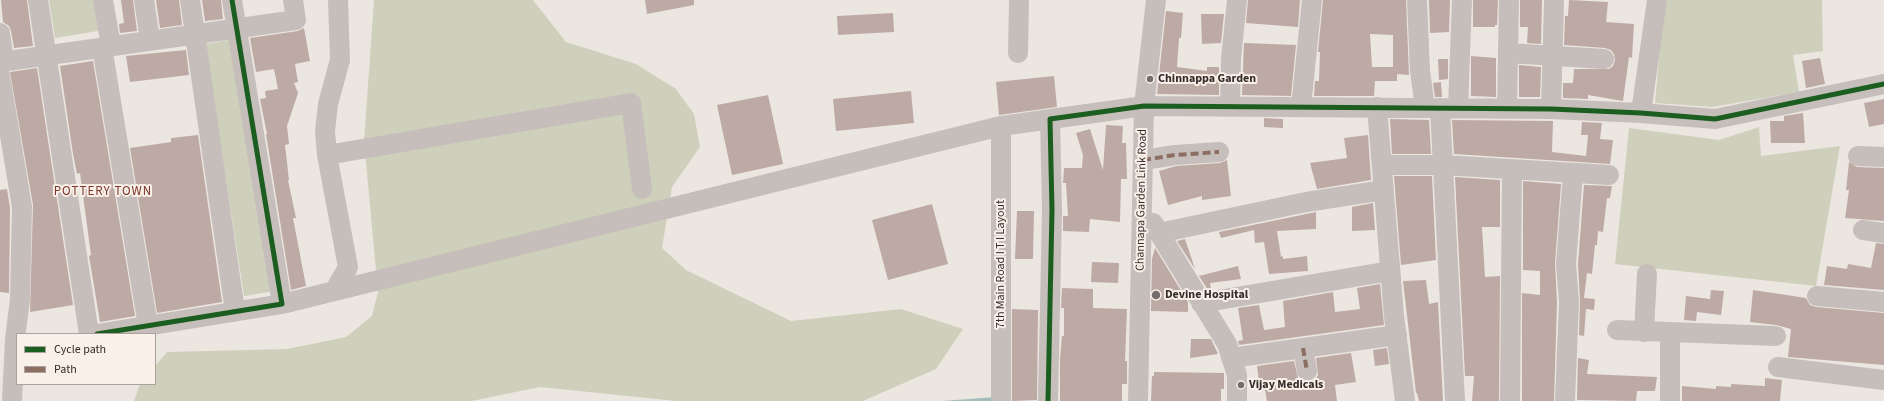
<!DOCTYPE html>
<html>
<head>
<meta charset="utf-8">
<style>
	body { margin:0 }
	#map { position:relative; width:1884px; height:401px; overflow:hidden; background:#ece6e1; font-family:"Source Sans 3",sans-serif }
	canvas { display:block }
	.legend { position:absolute; left:16px; top:333px; width:140px; height:52px; box-sizing:border-box; background:#f8f0e9; border:1px solid #aaa29c; margin:0; padding:5px 7px; list-style:none; font-size:12px; color:#352c29 }
	.legend li { display:flex; align-items:center; gap:8px; height:20px }
	.legend b { width:20px; border:1px solid #aaa29c }
</style>
</head>
<body>
<div id="map">
<canvas width="1884" height="401"></canvas>
<ul class="legend">
<li><b style="height:5px;background:#1b5e20"></b>Cycle path</li>
<li><b style="height:5px;background:#8d6e63"></b>Path</li>
</ul>
</div>
<script>
const context = document.querySelector('canvas').getContext('2d');
context.lineJoin = 'round';
function paint(path, color) { context.fillStyle = color; context.fill(path, 'evenodd'); }
function stroke(path, color, width, dash) { context.strokeStyle = color; context.lineWidth = width; context.lineCap = dash ? 'butt' : 'round'; context.setLineDash(dash || []); context.stroke(path); }
function write(font, color, halo, rows, align = 'center') {
  context.font = font + ' "Source Sans 3",sans-serif'; context.lineWidth = 4; context.setLineDash([]); context.textBaseline = 'middle'; context.strokeStyle = halo; context.fillStyle = color; for (const [text, x, y, turn = 0] of rows) {
    context.save(); context.translate(x, y); context.rotate((+turn || 0) * Math.PI / 180); context.textAlign = isNaN(turn) ? turn : align; if (halo) context.strokeText(text, 0, 0); context.fillText(text, 0, 0); context.restore();
  }
}
const green = new Path2D(`
	M49 0H99L104 30 55 38Z
	M374 0H533L566 42 636 64 676 89 694 114 700 147 672 187 662 248 686 270 791 321 901 309 963 329 936 369 863 401H676L540 387 472 401H134L140 384H155V366L167 352 287 349 346 337 372 316 378 292 364 141Z
	M1664 0H1822L1823 51 1793 55 1799 92 1712 107 1655 103Z
	M235 39 275 291 244 296 205 44Z
	M1759 127 1761 156 1840 146 1816 286 1615 264 1629 128 1719 140Z`);
const water = new Path2D(`
	M996 397V401H942Z`);
const building = new Path2D(`
	M1 0H27L33 46 14 48 11 31 9 26 3 22Z
	M121 0H133L137 31 120 33 119 24 124 23Z
	M156 0H179L182 25 160 28Z
	M202 0H221L223 19 205 21Z
	M645 0H694V5L647 14Z
	M1248 0H1300L1298 27 1246 23Z
	M1323 0H1406L1409 75 1397 74V81H1375L1374 96H1314L1315 81H1319L1320 52H1318ZM1370 34 1393 35V67H1372Z
	M1429 0H1450L1449 32 1430 33Z
	M1473 0H1498L1497 25H1495V27H1473Z
	M1520 0H1542L1541 44 1527 43 1528 27H1520Z
	M1569 0 1608 2 1606 22 1634 24 1632 58 1629 57 1623 101 1588 95V99L1563 98V83H1573L1574 69H1609L1613 66 1615 60 1614 54 1611 50 1605 48 1564 45 1565 16H1568Z
	M1166 11 1183 13 1181 38H1179L1177 67 1207 71V67H1219V95L1157 94Z
	M893 13 894 32 838 35 837 16Z
	M1201 14H1224L1221 43 1202 44Z
	M304 28 310 61 295 64 298 82 294 83 298 93 287 126 289 144 285 145 289 180H288L296 218H293L306 286 291 290 266 134H267L260 99 266 98 265 91 278 89 274 69 256 72 250 38 298 31Z
	M1244 43 1296 45 1291 96 1242 95Z
	M186 50 189 75 130 82 126 56Z
	M1471 56 1496 58V97L1471 96Z
	M1820 58 1825 84 1806 88 1802 61Z
	M1438 59H1448V79L1439 80Z
	M93 61 135 316 100 322 89 256 91 255 80 173 77 174 73 154 60 66Z
	M1519 65 1541 67 1540 97H1519Z
	M37 68 73 305 30 312 33 205 10 72Z
	M1054 76 1057 107 999 115 996 82Z
	M1441 82 1442 97H1435L1433 83Z
	M911 91 914 123 836 131 833 99Z
	M768 95 783 164 732 175 717 105Z
	M1884 99V124L1869 127 1864 103Z
	M1803 113 1805 143H1771L1770 121H1784V116Z
	M1264 118 1283 119V128L1264 127Z
	M1390 119 1429 120 1431 154H1392Z
	M1452 120 1553 121 1552 152 1586 156 1588 135H1581L1582 122 1602 123 1600 139 1613 140 1610 164 1454 154Z
	M1106 125 1123 126 1122 143H1126L1127 179H1121L1120 222 1090 219 1089 232 1063 231V216H1068L1066 183H1063L1064 168H1082L1083 155 1076 133 1090 129 1103 170Z
	M198 135 222 302 157 313 130 148 171 142V138Z
	M1368 135 1371 180 1317 189 1310 163 1347 158 1344 138Z
	M1227 160 1231 196 1202 200V196L1168 205 1159 171 1176 166 1220 163Z
	M1849 162 1857 167 1884 168V221L1845 218 1849 190H1846Z
	M1394 176H1432L1436 260 1401 265Z
	M1455 177 1500 180V227H1482L1485 277 1500 276 1499 401H1472L1474 376H1465Z
	M1523 181 1561 184 1555 263 1557 302 1554 401H1522V293L1540 295V271L1523 270Z
	M1584 185 1612 186 1610 198H1607L1603 232 1598 231 1597 245H1595L1592 274 1587 273 1584 298 1595 299 1594 310 1586 309 1584 336 1579 335 1580 301 1578 264Z
	M7 189 10 208 9 293 0 292V190Z
	M1373 203 1375 230 1352 231V207Z
	M932 204 948 264 888 280 872 220Z
	M1017 211H1034L1033 259H1015Z
	M1316 212V229L1277 231 1281 257 1283 256V259L1307 256 1308 271 1269 274 1264 242 1255 243 1254 230 1221 238 1219 232Z
	M1185 239 1195 269 1177 241Z
	M1876 243 1884 244V290L1824 285 1827 266 1847 269 1848 264 1871 268Z
	M1155 248 1188 302V312L1151 311 1152 259Z
	M1092 262 1119 263 1118 283 1091 282Z
	M1238 266 1241 279 1210 283 1211 290H1208L1199 276Z
	M1426 280 1429 304 1438 302 1443 401H1419L1417 393H1416L1403 281Z
	M1380 284 1384 325 1239 345 1238 341 1243 340 1238 308 1259 305 1264 330 1285 327 1283 301 1333 292 1335 312 1360 309 1357 288Z
	M1062 288 1093 289V308L1127 309 1125 361H1127V384H1122V401H1060V359L1062 336H1064V308H1061Z
	M1711 290 1724 291 1721 315 1697 312 1696 321 1684 320 1686 296 1710 299Z
	M1753 290 1806 298 1810 305 1816 307 1884 313V365L1788 357 1791 329 1776 325 1750 322Z
	M1012 309 1038 310 1037 400 1012 401Z
	M1191 339H1211L1218 354 1190 358Z
	M1387 348 1389 364 1375 366 1373 350Z
	M1351 353 1356 382 1335 385 1337 401H1267L1263 380 1259 381 1257 366 1294 361 1298 378 1303 382H1309L1315 380 1318 375 1316 358Z
	M1578 358 1589 360 1587 374 1657 377 1655 391H1637L1636 401 1577 400Z
	M1154 372 1224 373V389H1221V401H1151L1152 376H1154Z
	M1765 378 1782 380 1780 401H1682V386L1716 389V386L1731 387V384L1765 386Z`);
const minor = new Path2D(`
	M38 0 89 334
	M103 0 111 46
	M144 0 150 40
	M190 0 235 311
	M232 0 282 304
	M338 0 340 60 328 104 325 131 327 155 631 103 642 189
	M1417 0 1420 71 1425 108
	M0 33 4 61
	M102 47 148 326
	M1018 53 1019 0
	M1508 53 1604 59
	M0 62 296 20 293 0
	M0 76 22 207 20 299 15 339 12 401
	M1230 106 1231 59 1237 0
	M1301 107 1312 0
	M1377 107 1394 316 1405 401
	M1440 108 1455 401
	M1458 108 1462 0
	M1507 109 1509 0
	M1551 109 1554 0
	M1641 113 1657 0
	M1001 126V401
	M327 155 348 267 335 290
	M1858 156 1884 157
	M1143 160 1175 155 1219 152
	M1382 165H1443L1609 175
	M1153 223 1227 344 1237 375V401
	M1863 230 1884 233
	M1159 233 1306 202 1384 190
	M1817 296 1884 302
	M1201 303 1390 271
	M1617 330 1776 336
	M1644 332 1647 274
	M97 334 282 304 1001 126 1144 106 1551 109 1641 113 1715 119 1884 84
	M1303 348 1307 371
	M1231 358 1397 335
	M1778 367 1884 380
	M1048 401 1052 210 1050 119
	M1138 401 1144 106 1156 0
	M1510 401 1512 169
	M1565 401 1569 302 1566 264 1573 173
	M1670 401V333`);
const quiet = new Path2D(`
	M1143 160 1175 155 1219 152
	M1303 348 1307 371`);
const cycleway = new Path2D(`
	M97 334 282 304 232 0
	M1048 401 1052 210 1050 119 1144 106 1551 109 1641 113 1715 119 1884 84`);
const markers = [
	[1150,79,4,"#756d69"],
	[1156,295,5,"#756d69"],
	[1241,385,4,"#756d69"]
];
const poiNames = [
	["Chinnappa Garden",1158,79],
	["Devine Hospital",1165,295],
	["Vijay Medicals",1249,385]
];
const streetNames = [
	["Channapa Garden Link Road",1142,200,-89],
	["7th Main Road I T I Layout",1001,264,-90]
];
const neighbourhoodNames = [
	["POTTERY TOWN",103,192]
];
paint(green, '#ced0bc');
paint(water, '#a0bdba');
paint(building, '#beaaa4');
stroke(minor, '#c5beba', 20);
stroke(quiet, '#8d6e63', 4, [8, 4]);
stroke(cycleway, '#1b5e20', 5);
for (const [x, y, r, color] of markers) { const dot = new Path2D(); dot.arc(x, y, r, 0, 2 * Math.PI); context.fillStyle = color; context.fill(dot); stroke(dot, '#f8f0e9', 1.5); }
write('bold 12px', '#352c29', '#f8f0e9', poiNames, 'left');
write('12px', '#352c29', '#f8f0e9', streetNames);
context.letterSpacing = '1px';
write('13px', '#7d3729', '#f8f0e9', neighbourhoodNames);
context.letterSpacing = '0px';
</script>
</body>
</html>
